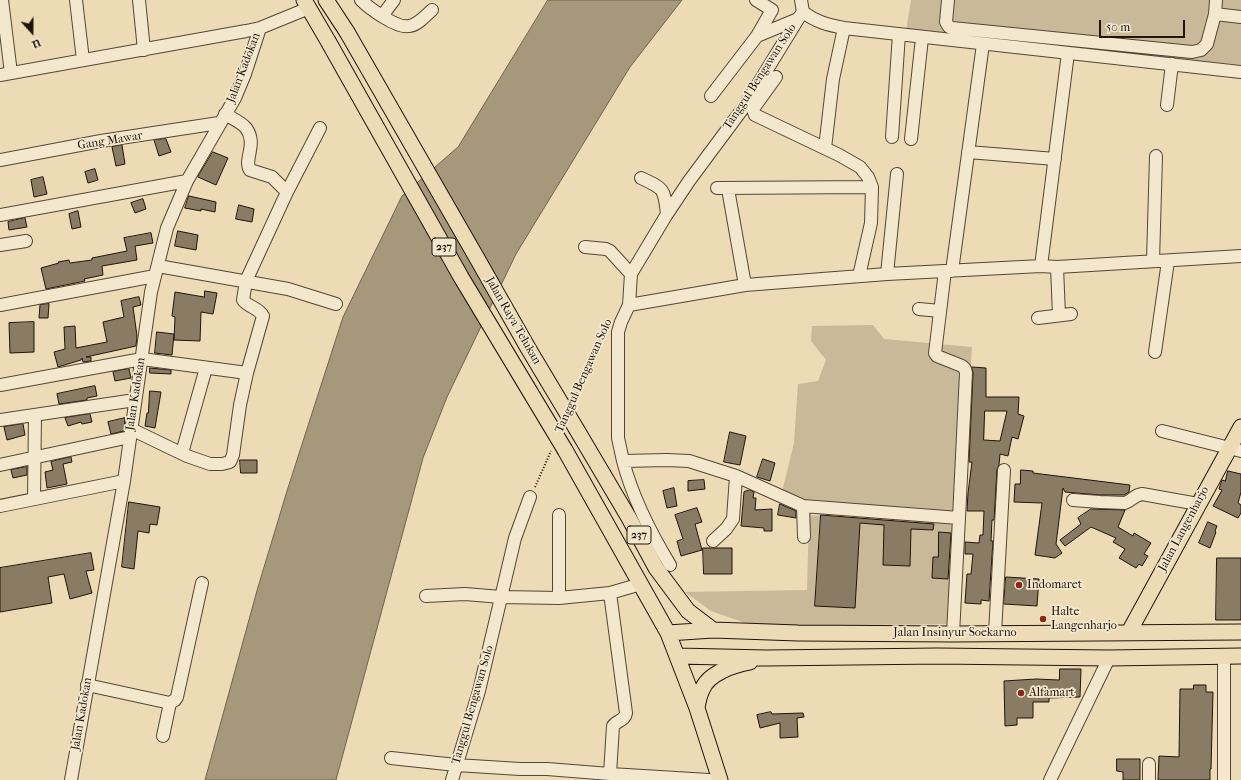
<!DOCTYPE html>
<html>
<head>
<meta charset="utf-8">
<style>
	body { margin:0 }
	#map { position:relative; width:1241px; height:780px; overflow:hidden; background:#ecdbb4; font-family:"IM FELL French Canon",serif }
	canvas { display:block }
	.north { position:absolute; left:12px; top:12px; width:40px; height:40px; -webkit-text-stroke:3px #f3e8ce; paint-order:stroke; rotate:159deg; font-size:11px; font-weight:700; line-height:16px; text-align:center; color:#20140d }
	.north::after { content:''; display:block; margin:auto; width:14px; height:18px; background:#20140d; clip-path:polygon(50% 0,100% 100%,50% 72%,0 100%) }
	.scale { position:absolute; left:1099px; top:20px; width:86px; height:18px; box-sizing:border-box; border:2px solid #20140d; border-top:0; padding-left:5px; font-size:12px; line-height:14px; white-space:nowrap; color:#20140d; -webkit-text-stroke:3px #f3e8ce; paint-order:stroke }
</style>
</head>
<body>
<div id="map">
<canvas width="1241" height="780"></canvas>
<div class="north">U</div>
<div class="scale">50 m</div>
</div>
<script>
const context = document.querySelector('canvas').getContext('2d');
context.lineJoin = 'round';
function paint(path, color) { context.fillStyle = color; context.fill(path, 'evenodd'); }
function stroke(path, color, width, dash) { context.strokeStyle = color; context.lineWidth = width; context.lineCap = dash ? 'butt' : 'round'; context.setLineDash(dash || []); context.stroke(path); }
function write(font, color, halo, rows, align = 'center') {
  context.font = font + ' "IM FELL French Canon",serif'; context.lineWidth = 3.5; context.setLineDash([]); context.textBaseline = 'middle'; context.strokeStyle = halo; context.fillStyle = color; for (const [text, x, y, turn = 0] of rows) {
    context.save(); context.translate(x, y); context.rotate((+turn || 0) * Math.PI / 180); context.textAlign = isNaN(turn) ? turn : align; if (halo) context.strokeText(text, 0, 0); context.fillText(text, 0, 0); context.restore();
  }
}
const green = new Path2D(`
	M911 0H1241V65L906 31Z
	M873 325 884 339 972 347 961 515 820 505 782 492 794 443 798 384 818 381 826 360 811 341 812 326Z
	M809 515 960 523 957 624 754 626 711 611 685 592 807 590Z`);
const water = new Path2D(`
	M548 0H682L630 67 516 254 447 397 423 458 336 780H205L258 587 287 491 343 317 402 196 458 147Z`);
const building = new Path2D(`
	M166 139 171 152 159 156 154 140Z
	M122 145 125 164 116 166 112 147Z
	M213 152 228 158 216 185 198 177Z
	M95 169 98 180 88 183 85 172Z
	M43 177 47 194 34 197 31 180Z
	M189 196 216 202 215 212 201 209V211L185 208Z
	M143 199 146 209 135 213 131 203Z
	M239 205 254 209 252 222 236 219Z
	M78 211 81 227 72 229 69 214Z
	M25 218 27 227 9 230 8 222Z
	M178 231 198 235 196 250 175 246Z
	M151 233 153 243 135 246 137 260 102 266 103 275 84 279 85 281 46 289 41 268 59 263 58 262 69 260 70 263 92 260V258L127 251 124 238Z
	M205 291 217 293 213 314 201 312 200 341 174 340 175 317 172 316 175 292 204 297Z
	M139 297 141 305 133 307 137 336 136 346 86 357H91V361L83 362 82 358 81 360 58 367 54 352 65 349 64 327 75 326 76 348 107 342 103 322 124 317 121 301Z
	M49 304 48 318H39L40 305Z
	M34 322V352L10 353 9 323Z
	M157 332 174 334 172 355 155 353Z
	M972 367 986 368V397H1019L1018 414 1024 416 1018 439 1012 437 1008 456 1000 454 999 465 997 469 994 520H992L991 541H993L989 601 981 600V604L965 603 967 574H971L973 554H965V542L979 543 980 535H983L984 511H967L968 493 972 462H969L973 373ZM985 411H1007L1000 441 984 440Z
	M150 368 171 370V374L150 373Z
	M129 369 131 378 115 381 113 372Z
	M95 386 97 396 87 398V400L59 404 57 394Z
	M150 391 161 392 155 428 145 426 147 413H148Z
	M90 414 92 422 82 424 81 422 68 426 65 418Z
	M125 418 124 431 111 434 108 422Z
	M23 424 25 435 7 440 4 427Z
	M730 432 746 436 740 465 724 462Z
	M71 457 72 462 63 464 67 484 47 488 45 472 53 470 51 462Z
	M763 459 775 463 770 481 757 477Z
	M240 460H257V473H241Z
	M27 467V475L13 478 11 470Z
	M1021 470 1033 471V473L1130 485 1129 492 1124 495H1100L1065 492 1063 488 1056 544 1062 553 1055 558 1035 555 1042 503 1014 502 1015 484H1020Z
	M1228 471 1241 474V492L1238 503 1241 505V513L1238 518 1213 506 1222 490 1219 489 1222 480 1225 481Z
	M704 480 705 489 688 491V481Z
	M674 488 677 506 667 508 663 491Z
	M750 490 754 492 753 498H756L755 510 772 509V531H764V528L741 526 744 492Z
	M129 502 160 507 157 525 150 524 149 533 138 531 134 569 122 567Z
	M780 504 796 511V518L778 515Z
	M697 508 702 522 695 524 702 550 681 556 677 541 683 539 675 515Z
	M1091 509 1125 510 1118 527 1133 536 1134 533 1151 543 1144 554 1148 556 1142 566 1139 564 1136 568 1119 558 1125 549 1113 542 1116 538 1091 527 1065 546 1060 540 1081 524 1078 518Z
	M821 515 934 524 933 530 911 529 910 566 883 565 884 525 860 523 855 608 815 606Z
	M1208 522 1217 526 1215 531 1216 532 1210 548 1199 543Z
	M939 532 951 533 948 579 932 578 933 557H938Z
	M703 548H732V574H704Z
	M91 553 94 570 86 571 92 593 70 599 64 574 48 577 52 603 0 612V568Z
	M1217 558H1241V620H1216Z
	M1006 577 1039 579 1037 606 1004 604Z
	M1060 669H1081L1080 697 1049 698V702H1033V718H1017V725L1005 726 1004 681 1036 679 1059 680Z
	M1194 685H1206V692H1213L1211 769H1210V780H1158L1159 756 1179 757 1180 689H1193Z
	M771 712 772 714 803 713 804 717 797 718 798 737 780 738V723L760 728 757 715Z
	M1117 759H1140V780H1123V772L1117 771Z`);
const path = new Path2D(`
	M574 399 606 329
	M535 487 551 451`);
const minor = new Path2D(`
	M2 0 11 73
	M76 0 83 60
	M139 0 144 50
	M361 0C369 8 397 29 409 26 418 25 425 16 432 10
	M756 0 772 10 757 36
	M801 0 803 12C816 22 828 25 844 28L1241 72
	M948 0 946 22 949 27 952 28 1192 52 1201 50 1207 44 1215 14 1241 17
	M1215 14 1216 0
	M382 16 394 0
	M0 75 246 31 260 28 309 8
	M776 77 753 109 755 115 839 155 860 167 868 177 872 187 871 223 859 276
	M711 96 757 36 798 19
	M1167 105 1172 64
	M225 114C231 118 241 122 246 128 258 144 243 160 250 170L272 177 287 192
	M892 137 899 34
	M911 139 922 38
	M825 148 833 79 844 28
	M968 152 1055 159
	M0 160 101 141 219 123
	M641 178C665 189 664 189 667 214
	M717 188 872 187
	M728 189 745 285
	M0 215 187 181
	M0 245 26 241
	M585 247 606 249 610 251 631 274 629 305
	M1153 261 1156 156
	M158 266 288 289 336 304
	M1041 266 1068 53
	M1057 267 1059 315
	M945 271 935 353 937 356 962 366 965 369 966 373 959 518
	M952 271 983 44
	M631 274 667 214 689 181 744 107 798 19 803 12
	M887 274 897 174
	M0 305 155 276
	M919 309 940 311
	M1038 318 1071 314
	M1155 352 1168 261
	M247 373 263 316C259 308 248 307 243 300L246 281 287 192 320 128
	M0 385 142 359 247 373 240 405 233 455 230 462 222 464H210L187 456 131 429
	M0 420 135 400
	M1162 431 1241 451
	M182 453 206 368
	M623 461C633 499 650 532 670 565
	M0 465 130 437
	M34 499 35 415
	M1073 500 1100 502 1125 503C1133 500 1134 495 1142 494L1198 504
	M0 506 124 481
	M803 506 804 537
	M559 515V598
	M713 541 726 529 733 519 736 476
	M426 596 465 594 501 597 559 598 610 593 641 584
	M995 633 1004 470
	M953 634 959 518 803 506 736 476 689 461 667 460 623 461 618 438V332L621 322 629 305 745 285 887 274 1041 266 1057 267 1241 256
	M87 685 170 703 175 700 177 697 202 583
	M163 736 170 703
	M391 758 456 765 520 769H547L610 774 709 780
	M610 774 613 726C617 720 625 721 626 713L610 593
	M71 780 124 481 151 292 167 228 187 181 235 98 245 74 260 28
	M452 780 479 691 515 538 530 497
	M1050 780 1109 658
	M1149 780V764
	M1224 780V656`);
const major = new Path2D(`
	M304 0 328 41
	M326 0 347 32
	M577 430 629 518 656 568 688 611 713 630
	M565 450 668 633 697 708 720 780
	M1129 632 1241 427
	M668 633 713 630 798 633 953 634 1241 632
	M678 656 766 658 938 656 1109 658 1241 656
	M697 708C698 702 699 696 702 690 708 673 734 665 750 662`);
const majorBridge = new Path2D(`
	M347 32 478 260 528 348 577 430
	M328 41 461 277 565 450`);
const markers = [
	[1019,585,4,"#8f2418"],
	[1043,619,4,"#8f2418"],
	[1021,693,4,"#8f2418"]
];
const shields = [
	[444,247,24],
	[639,535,24]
];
const shieldNames = [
	["237",444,247],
	["237",639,535]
];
const streetNames = [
	["Jalan Kadokan",244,68,-69],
	["Tanggul Bengawan Solo",760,77,-57],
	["Gang Mawar",110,141,-9],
	["Jalan Raya Telukan",513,321,60],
	["Tanggul Bengawan Solo",584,376,-66],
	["Jalan Kadokan",136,394,-81],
	["Jalan Langenharjo",1184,529,-62],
	["Jalan Insinyur Soekarno",955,633],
	["Tanggul Bengawan Solo",473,705,-74],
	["Jalan Kadokan",82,714,-80]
];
const poiNames = [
	["Indomaret",1027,585],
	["Halte",1051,612],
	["Langenharjo",1051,626],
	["Alfamart",1029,693]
];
paint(green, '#c9b998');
paint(water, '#a7977b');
stroke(water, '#71634f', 1);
paint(building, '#8a7b64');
stroke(building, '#20140d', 1);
stroke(minor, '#534637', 14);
stroke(major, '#20140d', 17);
stroke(path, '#20140d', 2, [1, 2]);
stroke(minor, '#f3e8ce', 12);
stroke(major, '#ecdbb4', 15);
stroke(majorBridge, '#20140d', 17, []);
stroke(majorBridge, '#ecdbb4', 15);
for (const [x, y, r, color] of markers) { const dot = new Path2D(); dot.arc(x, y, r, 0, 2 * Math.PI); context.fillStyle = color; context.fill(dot); stroke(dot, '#f3e8ce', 1.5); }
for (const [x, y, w] of shields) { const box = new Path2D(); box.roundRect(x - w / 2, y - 9, w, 18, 3); context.fillStyle = '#f3e8ce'; context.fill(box); stroke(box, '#20140d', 1); }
write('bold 11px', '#20140d', null, shieldNames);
write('12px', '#20140d', '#f3e8ce', streetNames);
write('12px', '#20140d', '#f3e8ce', poiNames, 'left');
</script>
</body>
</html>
